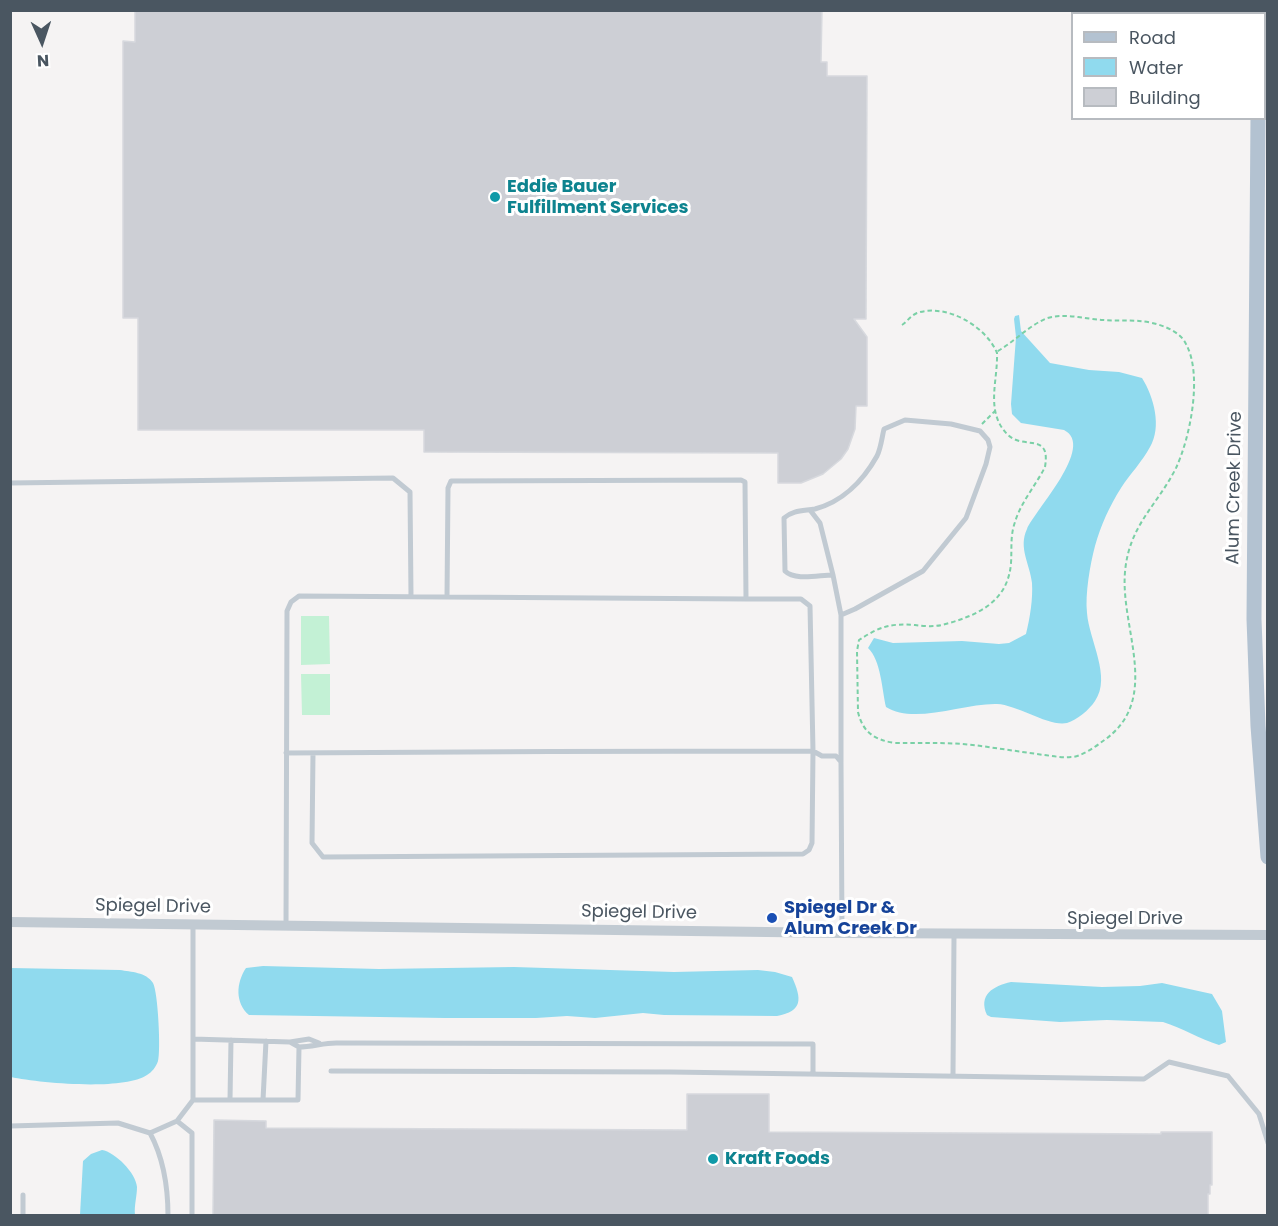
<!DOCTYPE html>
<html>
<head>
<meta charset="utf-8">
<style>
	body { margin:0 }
	#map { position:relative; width:1278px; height:1226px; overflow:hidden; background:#f5f3f3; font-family:Poppins,sans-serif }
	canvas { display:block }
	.frame { position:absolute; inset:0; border:12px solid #4a5661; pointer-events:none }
	.legend { position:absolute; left:1071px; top:12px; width:195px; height:108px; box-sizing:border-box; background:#fff; border:2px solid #b7bbc0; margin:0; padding:8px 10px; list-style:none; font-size:18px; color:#4a5661 }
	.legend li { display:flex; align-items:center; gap:12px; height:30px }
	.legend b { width:30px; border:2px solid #b7bbc0 }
	.north { position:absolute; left:12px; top:12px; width:60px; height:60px; -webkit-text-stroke:4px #fff; paint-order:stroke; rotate:177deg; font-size:16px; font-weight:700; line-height:24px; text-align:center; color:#4a5661 }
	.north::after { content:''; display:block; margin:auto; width:21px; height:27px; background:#4a5661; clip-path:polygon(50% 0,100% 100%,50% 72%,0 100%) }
</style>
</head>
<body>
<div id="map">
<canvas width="1278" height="1226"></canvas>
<div class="frame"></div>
<ul class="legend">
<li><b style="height:8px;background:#b3c2d1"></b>Road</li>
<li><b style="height:16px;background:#90daee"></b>Water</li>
<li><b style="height:16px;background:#cdcfd5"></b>Building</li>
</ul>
<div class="north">N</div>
</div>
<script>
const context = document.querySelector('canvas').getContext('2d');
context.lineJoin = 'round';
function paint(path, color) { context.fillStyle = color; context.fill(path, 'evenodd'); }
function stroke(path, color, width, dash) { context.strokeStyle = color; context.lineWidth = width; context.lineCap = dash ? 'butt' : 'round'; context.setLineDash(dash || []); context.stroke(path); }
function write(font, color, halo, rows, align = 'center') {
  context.font = font + ' Poppins,sans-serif'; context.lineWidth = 6; context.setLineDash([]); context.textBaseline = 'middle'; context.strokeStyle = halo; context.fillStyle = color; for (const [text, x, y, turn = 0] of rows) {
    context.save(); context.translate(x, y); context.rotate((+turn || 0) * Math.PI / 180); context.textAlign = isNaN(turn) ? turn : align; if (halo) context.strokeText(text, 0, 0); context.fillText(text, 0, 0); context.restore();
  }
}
const green = new Path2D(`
	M301 616H329L330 664 301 665Z
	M301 674H330V715H302Z`);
const water = new Path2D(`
	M1019 315 1021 331 1050 363 1089 370 1119 372 1142 378C1154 397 1162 427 1150 447 1142 462 1130 474 1121 488 1109 507 1101 525 1095 546 1090 565 1085 594 1087 613 1089 640 1112 677 1095 701 1089 710 1077 720 1067 723 1049 727 1018 705 997 704 964 703 914 725 886 707 882 690 881 660 868 648L874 638 893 643 962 641 999 644 1009 643 1026 634C1030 618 1033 599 1032 583 1030 564 1018 548 1027 529 1035 510 1096 446 1064 430L1021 423 1012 414 1011 404 1016 337 1014 319 1015 316Z
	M263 966 379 969 514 967 674 972 758 970 775 972 792 977C802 999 803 1011 777 1016L664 1015 643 1013 595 1018 567 1016 536 1018H445L249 1015C235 1003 236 983 246 968Z
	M11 968 120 970C131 972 146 972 153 983 158 992 161 1051 158 1061 156 1067 152 1072 147 1075 123 1091 39 1083 11 1077Z
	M1011 982 1102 987 1140 986 1162 983 1212 994 1222 1011 1226 1042 1219 1045C1200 1039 1182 1028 1163 1022L1107 1020 1060 1022 991 1017 987 1015C978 995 993 986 1011 982Z
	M102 1150C115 1152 136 1173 137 1187 137 1196 134 1206 135 1215H80L83 1161 91 1154Z`);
const building = new Path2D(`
	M135 10H822L821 62H827V76H867L866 319H854L867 337V406H856L855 429 848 449 841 459 823 474 801 483H778V453L424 452V430H138V318H123V41L135 42Z
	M687 1094H769V1132L1161 1134V1132H1212V1185H1210V1194H1208V1215H213L214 1120 266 1121V1128L687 1130Z`);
const path = new Path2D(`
	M902 325C907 322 910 316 917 313 946 303 986 326 997 353 998 381 985 411 1007 434 1023 451 1051 431 1045 467 1036 485 1021 502 1015 522 1010 536 1012 549 1011 563 1008 603 976 616 942 625 933 627 923 626 915 625 890 623 879 627 859 640L857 651 858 712C863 733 875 740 895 743 924 743 953 742 981 746 1002 749 1023 752 1044 755 1053 756 1062 758 1071 757 1081 757 1095 747 1103 741 1163 700 1120 629 1125 572 1129 525 1157 506 1176 468 1190 438 1203 375 1186 344 1179 329 1155 322 1139 321 1127 320 1115 321 1103 320 1085 319 1062 312 1045 319 1027 327 1013 343 996 352
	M982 424 995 411`);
const service = new Path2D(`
	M1264 83H1268
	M10 483 393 478 410 492 411 596
	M810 510 820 523 833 575
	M447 597 746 599
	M286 753C462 752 637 751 813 751L812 843 809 850 803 854 323 857 312 843 313 753
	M841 762V615L855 609 923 571 966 518 986 464 990 447 988 440 980 431 951 424 905 420 884 429C882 437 881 448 877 456 863 481 842 502 815 509 803 511 793 510 784 518L785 571C795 581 819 575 833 575L841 615
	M286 925 287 611 291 602 299 596 447 597 448 488 451 481 741 480 745 482 746 599H801L810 606 813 751 822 756H836L841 762 842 933
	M290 1042 309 1039 319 1043
	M299 1047C312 1047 323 1043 336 1043L813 1044V1074
	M331 1071 671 1072 1144 1079 1169 1062 1228 1076 1259 1114 1268 1143
	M953 1075 954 935
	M193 1100H298L299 1047 290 1042 193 1039
	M230 1100 231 1040
	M263 1100 266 1041
	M10 1126 118 1123 150 1133C164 1159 168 1186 168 1216
	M150 1133 177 1121
	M23 1216V1195
	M192 1216V1133L177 1121 193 1100V924`);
const minor = new Path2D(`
	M10 922 842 933 1268 935`);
const primary = new Path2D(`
	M1259 14V10
	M1258 118 1254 619 1258 726 1268 857`);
const markers = [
	[495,197,6,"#0f9aa8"],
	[772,918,6,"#1a4fb4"],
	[713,1159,6,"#0f9aa8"]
];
const cultureNames = [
	["Eddie Bauer",507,187],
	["Fulfillment Services",507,208],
	["Kraft Foods",725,1159]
];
const streetNames = [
	["Alum Creek Drive",1235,488,-89],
	["Spiegel Drive",153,907,1],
	["Spiegel Drive",639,913,1],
	["Spiegel Drive",1125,919]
];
const transitNames = [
	["Spiegel Dr &",784,908],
	["Alum Creek Dr",784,929]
];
paint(green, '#c3f1d5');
paint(water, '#90daee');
paint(building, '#cdcfd5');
stroke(building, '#d7d9de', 1.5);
stroke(path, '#7ad0a6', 2, [4.5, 3]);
stroke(service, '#c1cad2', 5);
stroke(minor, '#c1cad2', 10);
stroke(primary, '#b3c2d1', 15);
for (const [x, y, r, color] of markers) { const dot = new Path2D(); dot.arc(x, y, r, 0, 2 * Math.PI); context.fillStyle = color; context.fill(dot); stroke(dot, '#fff', 2); }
write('bold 18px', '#0d838f', '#fff', cultureNames, 'left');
write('18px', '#4a5661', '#fff', streetNames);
write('bold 18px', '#164399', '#fff', transitNames, 'left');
</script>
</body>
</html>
